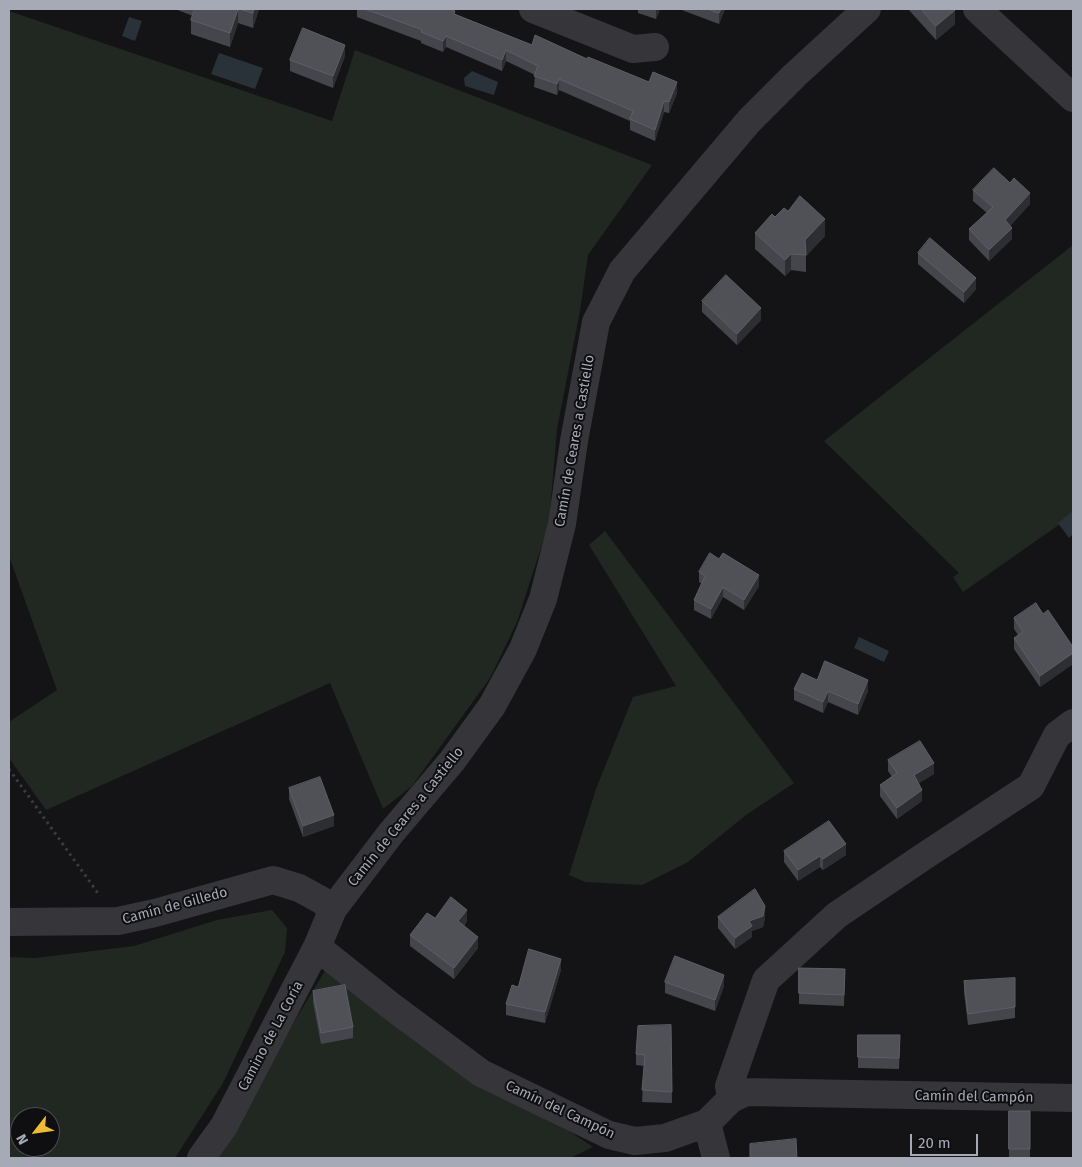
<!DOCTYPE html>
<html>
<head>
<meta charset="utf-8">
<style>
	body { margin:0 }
	#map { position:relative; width:1082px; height:1167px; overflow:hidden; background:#141416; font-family:"Fira Sans",sans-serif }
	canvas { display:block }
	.frame { position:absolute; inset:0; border:10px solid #a6aab6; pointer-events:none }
	.north { position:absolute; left:10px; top:1107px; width:50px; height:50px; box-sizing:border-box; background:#0f0f11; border:1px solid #4b4d53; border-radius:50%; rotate:240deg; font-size:14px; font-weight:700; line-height:20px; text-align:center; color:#a6aab6 }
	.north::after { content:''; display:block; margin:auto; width:18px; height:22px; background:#edbc34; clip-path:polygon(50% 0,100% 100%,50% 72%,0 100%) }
	.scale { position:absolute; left:910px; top:1134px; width:68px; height:22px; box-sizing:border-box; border:2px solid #a6aab6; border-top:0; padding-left:6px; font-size:15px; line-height:18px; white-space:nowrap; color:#a6aab6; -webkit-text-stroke:4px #0f0f11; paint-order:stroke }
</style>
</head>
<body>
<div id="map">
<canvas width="1082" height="1167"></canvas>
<div class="frame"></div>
<div class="north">N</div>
<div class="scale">20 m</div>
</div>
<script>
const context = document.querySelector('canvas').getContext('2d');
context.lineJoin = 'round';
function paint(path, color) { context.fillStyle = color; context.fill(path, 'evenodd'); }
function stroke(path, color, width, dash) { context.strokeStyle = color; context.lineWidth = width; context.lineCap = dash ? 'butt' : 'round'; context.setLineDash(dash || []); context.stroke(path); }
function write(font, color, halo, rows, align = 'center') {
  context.font = font + ' "Fira Sans",sans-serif'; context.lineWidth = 4; context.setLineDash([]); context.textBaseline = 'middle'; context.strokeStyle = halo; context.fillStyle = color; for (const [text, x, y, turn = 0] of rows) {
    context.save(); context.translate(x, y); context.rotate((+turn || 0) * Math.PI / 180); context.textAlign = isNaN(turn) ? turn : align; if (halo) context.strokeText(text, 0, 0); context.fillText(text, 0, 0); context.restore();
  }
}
const green = new Path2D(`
	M9 11 332 121 355 50 652 165 588 255 580 311 557 429 549 523 517 622 490 678 412 786 383 809 330 683 46 810 9 758V722L57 690 9 556Z
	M1073 245V515L963 592 953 577 959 573 824 441Z
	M605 531 794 783 746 815 688 862 642 885 585 882 569 875 596 789 633 697 676 686 589 545Z
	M272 910 287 928 285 952 223 1083 175 1158H9V957L35 958 134 946 217 920ZM20 1117H50V1147H20Z
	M326 969 593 1147 570 1158H212Z`);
const water = new Path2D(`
	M129 17 142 21 135 41 122 36Z
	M219 53 263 68 255 89 211 74Z
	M472 71 498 82 494 95 465 86 464 78Z
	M1073 511V534L1069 538 1058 523Z
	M859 637 889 651 884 662 854 648Z`);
const path = new Path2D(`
	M9 769 100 896`);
const minor = new Path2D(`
	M533 9 633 49 655 47
	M977 9 1073 98
	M9 922 118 921 155 913 273 880 299 888 321 900 333 909
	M317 947 391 1006 481 1073 609 1135 635 1141 665 1138 707 1123 731 1099 746 1092 1073 1098
	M731 1099 729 1086 766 980 837 915 926 855 1031 786 1057 735 1073 723
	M707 1123 716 1158
	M201 1158 224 1126 317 947 333 909 391 833 452 761 492 706 523 649 543 599 562 524 574 441 596 322 622 271 749 121 795 75 867 9`);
const wall = new Path2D(`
	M175 9H259L253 28 238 23 230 47 191 34V20L193 16Z
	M357 9H449L455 14 532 45 587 59 677 93 669 113 664 112 655 141 630 130V121L559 90 557 95 534 87 535 75 506 61 502 71 446 47 443 52 421 43V41L357 17Z
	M638 9H660L656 19 638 13Z
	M679 9H725L719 24Z
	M908 9H954L955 24 936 40Z
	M345 56 333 88 290 71V60Z
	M973 190 1030 204 1010 226 1012 239 989 261 969 240V229L987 213 973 201Z
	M788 211 825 236 806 256V272L791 270 785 276 755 249V233L775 217Z
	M918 253 976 289 964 303 918 264Z
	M702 301 761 320 737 345 702 312Z
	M699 572 759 586 744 610 723 597 711 619 694 610V600L702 584 699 582Z
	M1043 614 1073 647V664L1040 687 1014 649V638L1018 635 1014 629V618Z
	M817 680 868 691 858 715 828 702 823 713 794 700V689Z
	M888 760 934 774 919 783 922 801 897 819 880 796V785L892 777 888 771Z
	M289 788 334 826 303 837 289 799Z
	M784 851 846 855 823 870 820 867 798 881 784 862Z
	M718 917 765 918 763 927 752 931V937L735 949 718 928Z
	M435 918 467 921 464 926 478 948 454 979 410 946V935Z
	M799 968 845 969 844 1006 799 1004Z
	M561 970 545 1023 506 1015V1004L518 987Z
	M1015 978V1018L968 1025 964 992V981Z
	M665 982 724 986 715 1011 665 993Z
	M313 991 353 1027V1038L321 1044 313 1002Z
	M671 1025 672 1103 642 1102 644 1066 636 1065V1054Z
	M858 1035 900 1046 899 1069 858 1068Z
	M1009 1111H1030V1158H1009Z`);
const shadedWall = new Path2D(`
	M238 9V23L230 47V33Z
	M254 9H259L253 28V13Z
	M656 9H660L656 19Z
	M721 9H725L719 24V13Z
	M955 10V24L936 40V26Z
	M446 36V47L443 52V41Z
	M345 45V56L333 88V76Z
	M506 50V61L502 71V60Z
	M559 79V90L557 95V84Z
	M677 82V93L669 113V102Z
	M664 101V112L655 141V130Z
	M1030 193V204L1005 231V220Z
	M825 219V236L806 256 805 240Z
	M1012 228V239L989 261V250Z
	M791 254V270L785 276V260Z
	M976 278V289L964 303V292Z
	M761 308V320L737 345V334Z
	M759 575V586L744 610V600Z
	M723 587V597L711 619V609Z
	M1073 653V664L1040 687V676Z
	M868 680V691L858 715V704Z
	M828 691V702L823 713V702Z
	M934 763V774L914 786V775Z
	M922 790V801L897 819V808Z
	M334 815V826L303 837V826Z
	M846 844V855L823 870V859Z
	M820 856V867L798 881V870Z
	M765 906V918L763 927 752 931V937L735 949V938L749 921Z
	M467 910V921L458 932V921Z
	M478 937V948L454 979V968Z
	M561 959V970L545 1023V1012Z
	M724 975V986L715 1011V1000Z`);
const building = new Path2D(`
	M195 9H238L230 33 191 20Z
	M240 9H254L253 13Z
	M365 9H449L455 11 454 14 532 45 535 35 587 59 588 57 649 82 653 72 677 82 669 102 664 101 655 130 630 119 633 111 559 79 557 84 534 76 538 66 506 50 502 60 446 36 443 41 421 32 422 30Z
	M708 9H721L719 13Z
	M921 9H954L955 10 936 26Z
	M303 28 345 45 333 76 290 60Z
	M994 168 1010 183 1014 178 1030 193 1005 220 1012 228 989 250 969 229 993 207 973 190Z
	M800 196 825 219 805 240 806 255 791 254 785 260 755 233 772 214 775 217 784 208 788 211Z
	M930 238 976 278 964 292 918 253Z
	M726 275 761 308 737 334 702 301Z
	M710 553 719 559 723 553 759 575 744 600 723 587 711 609 694 600 705 576 699 572Z
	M1036 603 1043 614 1048 610 1073 647V653L1040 676 1014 638 1023 632 1014 618Z
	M825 661 868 680 858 704 828 691 823 702 794 689 802 673 817 680Z
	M920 741 934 763 914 775 922 790 897 808 880 785 897 773 888 760Z
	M320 777 334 815 303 826 289 788Z
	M829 821 846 844 823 859 820 856 798 870 784 851Z
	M755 889 765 906 763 916 749 921 752 926 735 938 718 917Z
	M451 897 467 910 458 921 478 937 454 968 410 935 427 913 435 918Z
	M529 949 561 959 545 1012 506 1004 512 985 518 987Z
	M675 956 724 975 715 1000 665 982Z
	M799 968 845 969 844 995 799 993Z
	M1015 978V1007L968 1014 964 981Z
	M345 985 353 1027 321 1033 313 991Z
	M671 1025 672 1092 642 1090 645 1055 636 1054 638 1026Z
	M858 1035H900L899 1058 858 1057Z
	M1009 1111H1030V1149H1009Z
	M796 1139 797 1158H750V1144Z`);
const streetNames = [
	["Camín de Ceares a Castiello",575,441,-80],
	["Camín de Ceares a Castiello",406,817,-51],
	["Camín de Gilledo",175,906,-15],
	["Camino de La Coría",271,1036,-62],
	["Camín del Campón",974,1097,1],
	["Camín del Campón",560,1110,25]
];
paint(green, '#202821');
paint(water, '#2a3239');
stroke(path, '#3b3c41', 3, [2.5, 4]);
stroke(minor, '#35353a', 28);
paint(wall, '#45464b');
paint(shadedWall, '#2d2e31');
paint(building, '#505157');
stroke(building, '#5d5f66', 1);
write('14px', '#a6aab6', '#0f0f11', streetNames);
</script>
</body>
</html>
